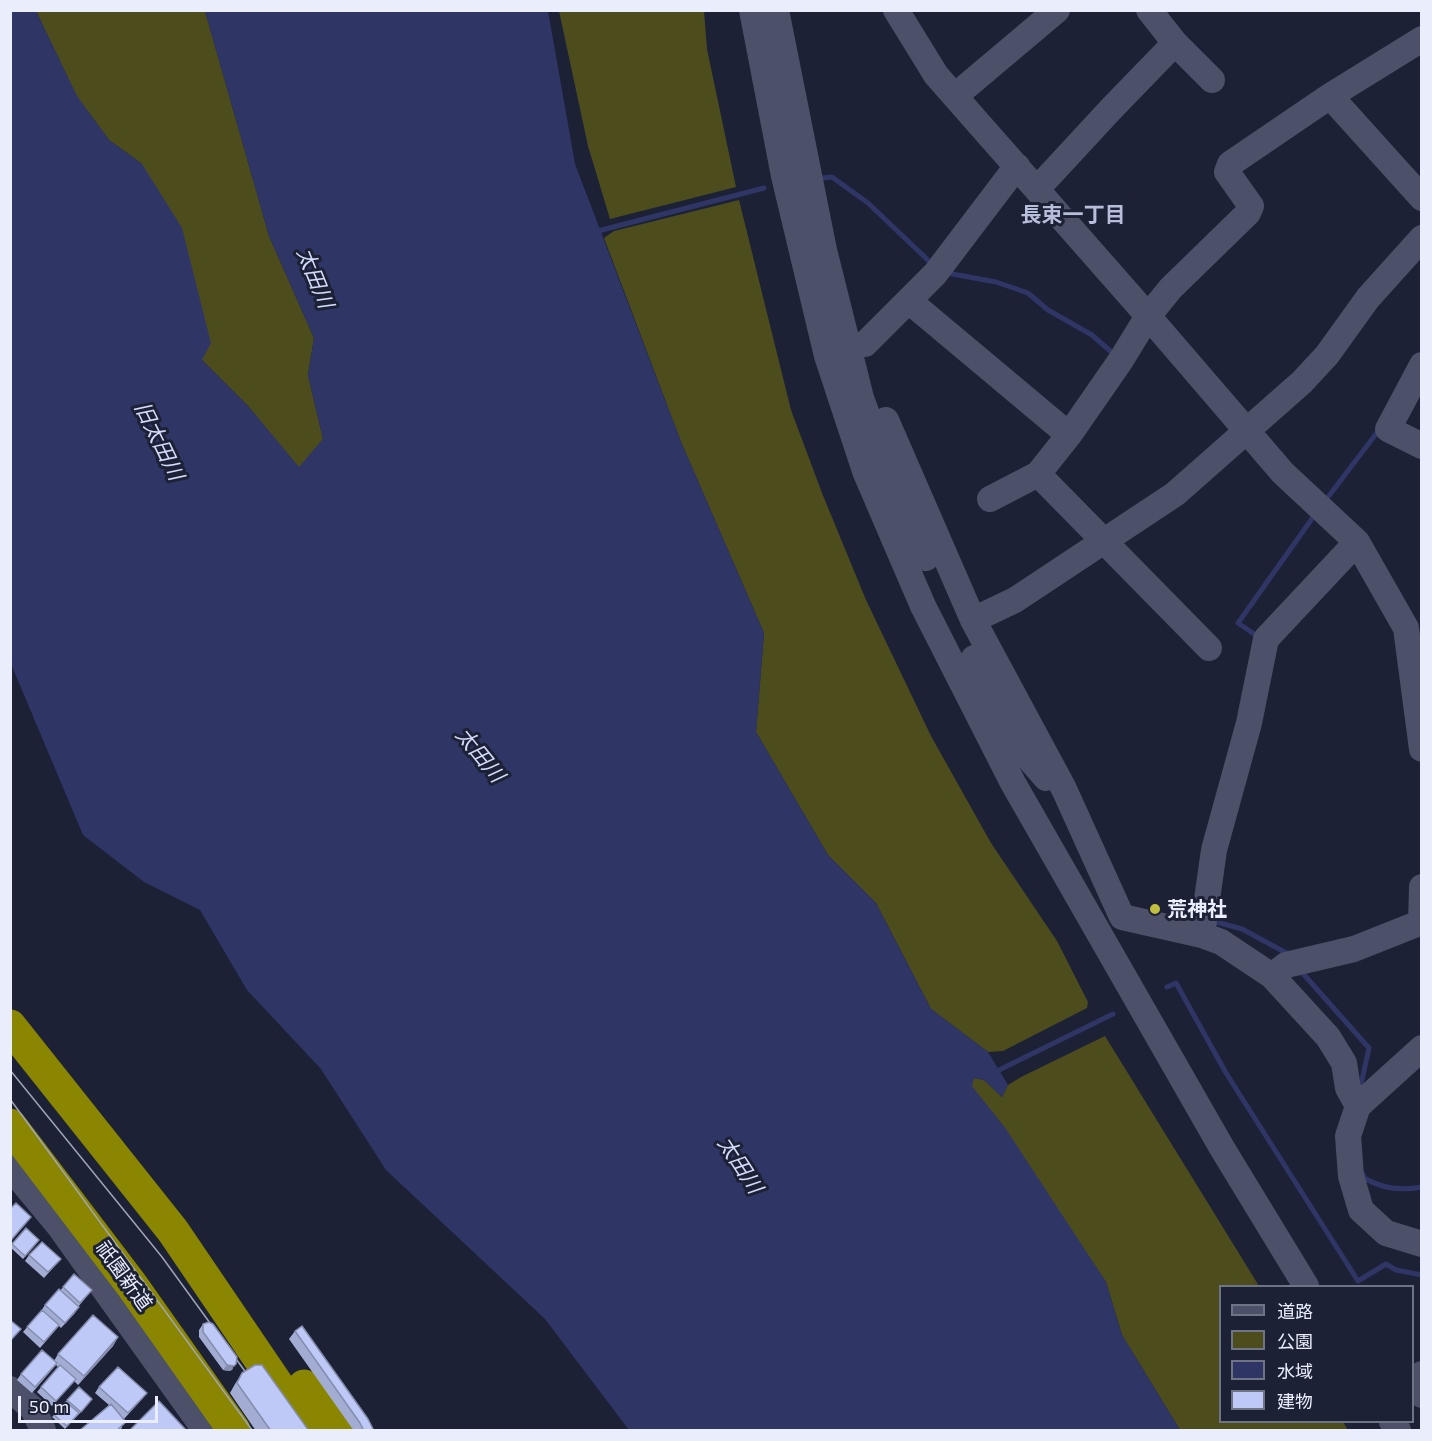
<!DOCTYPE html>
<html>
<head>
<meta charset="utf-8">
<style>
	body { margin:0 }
	#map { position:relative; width:1432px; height:1441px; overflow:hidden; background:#1c2136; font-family:"Exo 2","Noto Sans JP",sans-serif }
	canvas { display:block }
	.frame { position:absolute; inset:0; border:12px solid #eaeefc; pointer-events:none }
	.legend { position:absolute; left:1219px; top:1285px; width:195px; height:138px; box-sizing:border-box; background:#1c2136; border:2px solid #6e7385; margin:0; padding:8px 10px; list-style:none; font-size:18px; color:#eaeefc }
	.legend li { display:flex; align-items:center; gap:12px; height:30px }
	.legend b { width:30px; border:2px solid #6e7385 }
	.scale { position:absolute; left:18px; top:1396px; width:140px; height:27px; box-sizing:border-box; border:3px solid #eaeefc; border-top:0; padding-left:8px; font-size:18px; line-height:21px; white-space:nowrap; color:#eaeefc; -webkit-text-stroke:4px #1c2136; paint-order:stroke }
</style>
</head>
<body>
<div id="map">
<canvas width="1432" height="1441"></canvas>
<div class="frame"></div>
<ul class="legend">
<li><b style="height:8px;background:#4c5169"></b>道路</li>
<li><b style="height:16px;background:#4d4c1d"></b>公園</li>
<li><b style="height:16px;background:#2f3666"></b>水域</li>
<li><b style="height:16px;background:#bec9f7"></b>建物</li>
</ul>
<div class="scale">50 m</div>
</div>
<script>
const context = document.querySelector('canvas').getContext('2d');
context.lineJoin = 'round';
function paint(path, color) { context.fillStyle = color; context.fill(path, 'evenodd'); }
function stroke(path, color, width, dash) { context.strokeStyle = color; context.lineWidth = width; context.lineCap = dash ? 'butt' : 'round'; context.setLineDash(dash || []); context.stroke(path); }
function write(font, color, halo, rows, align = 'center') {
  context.font = font + ' "Exo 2","Noto Sans JP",sans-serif'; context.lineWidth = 6; context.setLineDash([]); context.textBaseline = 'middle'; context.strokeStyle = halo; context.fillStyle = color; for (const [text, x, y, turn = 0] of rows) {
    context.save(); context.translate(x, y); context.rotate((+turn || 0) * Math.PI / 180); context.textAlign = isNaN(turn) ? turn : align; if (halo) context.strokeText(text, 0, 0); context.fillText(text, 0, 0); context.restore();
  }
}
const green = new Path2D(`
	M36 11H205L269 236 314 338 308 375 323 439 299 468 248 406 202 360 142 164 109 140 77 97Z
	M559 11H704L707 49 736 187 610 219 588 146Z
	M739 200 791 410 822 493 866 600 931 736 991 843 1057 941 1088 1002 1087 1008 1003 1051 988 1052 931 1009 876 903 828 855 756 732 764 633 681 442 604 238 614 231Z
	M1105 1036 1259 1286H1220V1422H1343L1348 1430H1180L1122 1335 1106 1282 971 1086 974 1078 984 1080 1002 1097 1008 1085 1021 1077Z`);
const water = new Path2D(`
	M10 11H36L77 96 109 140 142 164 182 228 211 343 202 360 248 406 299 467 323 439 308 375 314 338 269 236 205 11H548L575 164 681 442 764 633 756 732 828 855 876 903 931 1009 988 1052 1008 1085 1002 1097 984 1080 974 1078 972 1086 1006 1129 1106 1282 1122 1335 1180 1430H629L545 1319 386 1170 321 1069 247 990 200 910 144 882 83 835 11 664Z`);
const stream = new Path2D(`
	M822 178 832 177 868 203 932 264
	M594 232 764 188
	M947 273 996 282 1028 293 1048 310 1092 335 1116 356
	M1325 501 1379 430
	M1260 638 1238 623 1316 513
	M1213 919V921L1242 929 1290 955
	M1299 969 1369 1048 1360 1089
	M1167 987 1176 983 1226 1073 1358 1281 1386 1264 1396 1270 1422 1275
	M999 1070 1113 1014
	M1363 1174 1364 1178C1381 1188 1402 1191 1422 1187`);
const minor = new Path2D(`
	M752 10 784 176 827 356 865 471 923 606 1013 783 1222 1148 1306 1286
	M776 10 824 250 861 398 895 491 926 558
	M896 10 936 75 1148 316 1283 473 1357 542 1406 628 1422 749
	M1149 10 1175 43 1212 80
	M955 96 1057 10
	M1330 96 1422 198
	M1037 189 1112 108 1175 43
	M909 301 1069 435
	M865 344 935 274 1017 166
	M1422 365 1388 429 1422 446
	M886 420 973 620 1064 789 1122 917 1202 935 1221 942 1272 976 1328 1037 1344 1063 1348 1088 1358 1106
	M1038 474 1209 648
	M990 499 1038 474 1069 435 1121 360 1148 316 1171 288 1248 213 1251 206 1227 172 1230 164 1330 96 1422 39
	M973 620 1015 600 1175 494 1302 382 1327 355 1368 298 1422 238
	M974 658 1019 747 1046 778
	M1421 922 1422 887
	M1202 935 1214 850 1249 723 1266 639 1357 542
	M1272 976 1286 965 1354 949 1422 922
	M1422 1048 1358 1106 1348 1136 1351 1176 1361 1210 1386 1233 1422 1244
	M10 1167 59 1226 205 1430
	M1422 1374 1414 1383 1422 1395
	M10 1389 33 1409 43 1430
	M1392 1422 1398 1430`);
const highway = new Path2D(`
	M10 1026 173 1231 308 1430
	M10 1125 131 1284 234 1430
	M304 1386 336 1430`);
const tram = new Path2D(`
	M10 1070 162 1257 255 1385
	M10 1099 252 1430`);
const wall = new Path2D(`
	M26 1228 37 1243 23 1259 10 1247V1246Z
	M29 1255 61 1259 44 1278 25 1261Z
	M63 1287 92 1290 78 1307 75 1313 61 1328 59 1326 40 1348 23 1332 41 1311 45 1305 60 1291Z
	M203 1324 233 1369 230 1371 223 1370 199 1337V1330Z
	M295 1331 374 1431H354L289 1339Z
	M118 1337 113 1346 78 1385 74 1381 52 1406 37 1392 58 1367 56 1365 32 1393 17 1380 21 1374 54 1361 58 1354Z
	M242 1373 309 1431H256L230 1393 235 1384Z
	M79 1387 90 1402 65 1429 52 1417Z
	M99 1387 143 1398 124 1419 119 1414 122 1428 118 1431H79L109 1405 95 1393Z`);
const shadedWall = new Path2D(`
	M118 1337 113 1346 78 1385 84 1376Z
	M236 1364 230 1371 223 1370 227 1365Z`);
const building = new Path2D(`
	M16 1203 31 1217 12 1239 10 1238V1209Z
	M26 1228 39 1240 25 1256 12 1244Z
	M42 1242 61 1259 48 1272 29 1255Z
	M74 1274 92 1290 80 1303 63 1287Z
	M59 1289 79 1307 65 1323 45 1305Z
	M42 1310 59 1325 44 1342 27 1327Z
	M93 1315 118 1337 84 1376 58 1354Z
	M10 1320 21 1329 10 1341Z
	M209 1322 213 1324 237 1357 236 1364 234 1366 227 1365 203 1332V1324Z
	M302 1326 368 1419 374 1431H364L360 1423 295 1331Z
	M42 1350 57 1363 35 1387 21 1374Z
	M60 1365 76 1379 56 1401 41 1387Z
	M255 1365H262L309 1431H271L237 1383 242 1373Z
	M118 1367 147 1393 128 1413 99 1387Z
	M79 1387 92 1399 81 1412 67 1400Z
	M159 1401 187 1431H129Z
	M66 1402 79 1413 67 1426 54 1415Z
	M111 1404 126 1422 116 1431H79Z`);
const markers = [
	[1155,909,6,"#c1be40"]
];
const poiNames = [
	["荒神社",1167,909]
];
const streetNames = [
	["祇園新道",124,1276,54]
];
const neighbourhoodNames = [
	["長束一丁目",1073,215]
];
const waterNames = [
	["太田川",315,278,68],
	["旧太田川",159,441,64],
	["太田川",480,755,51],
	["太田川",740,1165,57]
];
paint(green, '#4d4c1d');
paint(water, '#2f3666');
stroke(stream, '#2f3666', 5);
stroke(minor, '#4c5169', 26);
stroke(highway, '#8a8601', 33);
stroke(tram, '#a0a5b5', 1.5);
paint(wall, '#a3add4');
paint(shadedWall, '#858dad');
paint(building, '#bec9f7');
stroke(building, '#858dad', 1.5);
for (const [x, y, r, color] of markers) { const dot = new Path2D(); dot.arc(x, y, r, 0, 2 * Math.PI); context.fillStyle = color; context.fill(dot); stroke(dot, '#1c2136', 2); }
write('bold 20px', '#eaeefc', '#1c2136', poiNames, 'left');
write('20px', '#eaeefc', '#1c2136', streetNames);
write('bold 21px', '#b7beda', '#1c2136', neighbourhoodNames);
write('italic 21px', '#d3dbfb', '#1c2136', waterNames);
</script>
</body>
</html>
